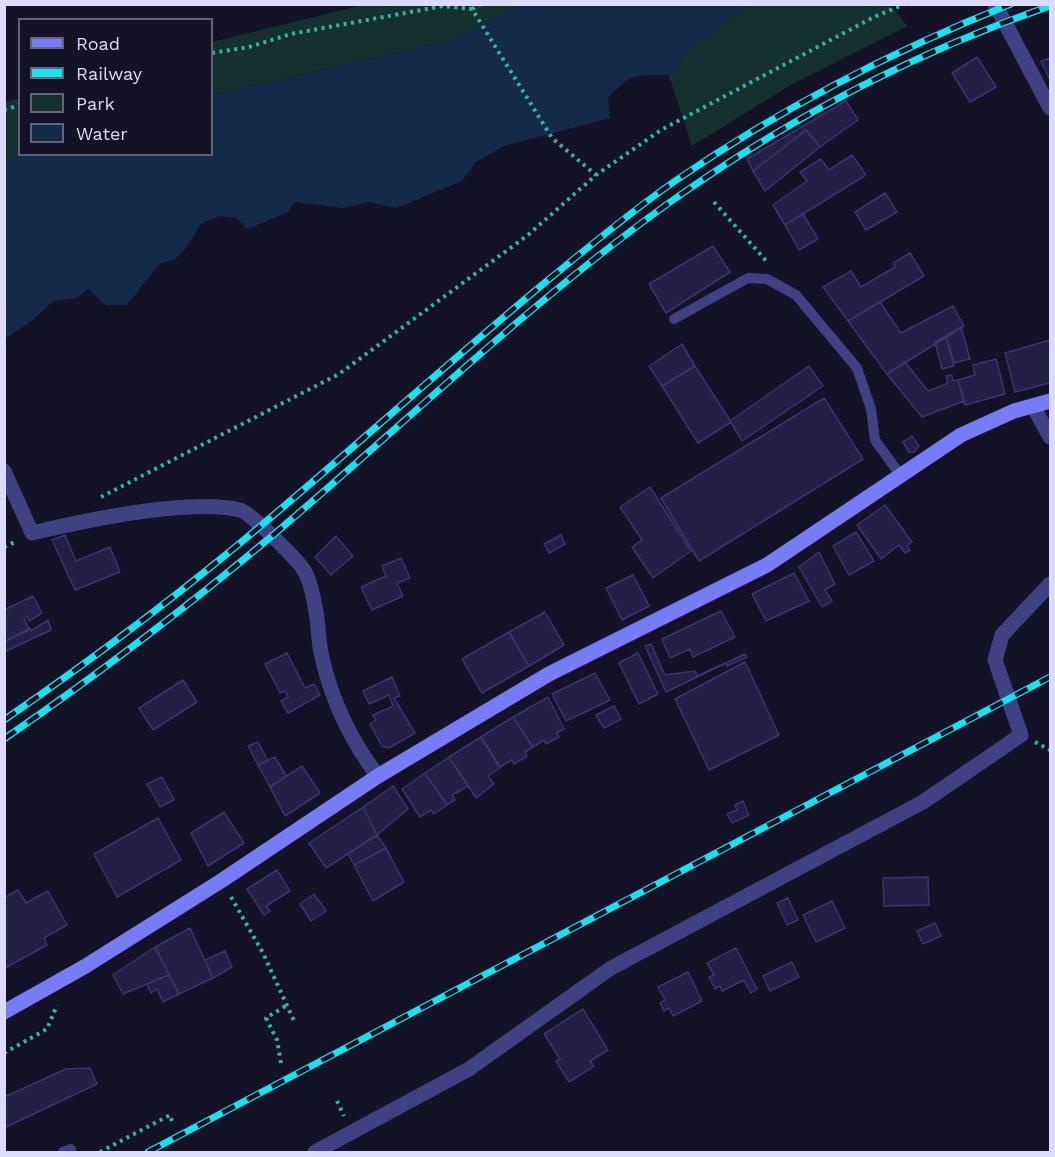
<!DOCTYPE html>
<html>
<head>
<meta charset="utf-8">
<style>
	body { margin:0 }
	#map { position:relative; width:1055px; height:1157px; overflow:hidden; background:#141227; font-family:"Work Sans",sans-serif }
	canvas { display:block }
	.frame { position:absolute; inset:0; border:6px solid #dddbfc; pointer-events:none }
	.legend { position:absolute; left:18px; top:18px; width:195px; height:138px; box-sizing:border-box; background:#141227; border:2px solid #64627c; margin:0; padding:8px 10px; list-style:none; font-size:18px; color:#dddbfc }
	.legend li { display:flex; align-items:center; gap:12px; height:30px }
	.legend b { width:30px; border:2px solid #64627c }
</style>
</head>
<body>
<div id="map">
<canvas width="1055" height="1157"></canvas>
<div class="frame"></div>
<ul class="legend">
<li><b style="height:8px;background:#787bf6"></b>Road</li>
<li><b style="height:8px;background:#15e3ee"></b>Railway</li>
<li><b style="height:16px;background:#15312f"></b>Park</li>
<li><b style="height:16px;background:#132a4a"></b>Water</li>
</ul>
</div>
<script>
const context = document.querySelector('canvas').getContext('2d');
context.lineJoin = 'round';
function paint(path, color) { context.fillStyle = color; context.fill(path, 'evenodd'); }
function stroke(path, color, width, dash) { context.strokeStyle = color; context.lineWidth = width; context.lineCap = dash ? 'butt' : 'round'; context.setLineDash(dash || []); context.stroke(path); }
const green = new Path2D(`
	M363 5H521L454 40 212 95V42Z
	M749 5H891L907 26 789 86 692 146 669 75 680 65 682 54Z
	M19 98 20 154 27 155 5 161 4 103Z`);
const water = new Path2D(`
	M521 4 749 5 683 54 680 65 669 75C636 75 631 72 608 98L610 118 504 146 476 162 462 181 396 208 369 202 343 208 294 202 288 212 248 229 236 218 220 216 201 224 184 250 175 259 159 264 127 305H106L88 289 77 298 53 301 34 319 5 339V161L27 154H212V95L454 40Z`);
const building = new Path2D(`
	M977 57 996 87 970 102 952 73Z
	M1050 58V80L1041 61Z
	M846 101 858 120 820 147 806 130 753 171 747 159Z
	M806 130 820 147 765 191 753 171Z
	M852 155 866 175 785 225 773 205 807 181 800 172 821 159 829 170Z
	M885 193 897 212 866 230 855 212Z
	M803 214 818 239 799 250 785 225Z
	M713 246 730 272 666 313 649 284Z
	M910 253 924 276 848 321 823 287 851 271 861 287 895 267 893 263Z
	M880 302 901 333 953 306 964 326 887 374 848 321Z
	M961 327 970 359 954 363 946 336Z
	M946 336 954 366 942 369 935 342Z
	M1050 340V383L1015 392 1005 353Z
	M682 344 695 366 662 386 649 366Z
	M996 359 1005 394 965 405 958 380 975 375 973 365Z
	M905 362 928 391 948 383 946 376 952 375 953 381 958 380 964 401 922 417 887 374Z
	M695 366 731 422 698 443 662 386Z
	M809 366 823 386 742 441 730 421Z
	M824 398 863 459 699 561 661 498Z
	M912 436 919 446 914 452H909L903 442Z
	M650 487 691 551 653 578 632 547 642 540 620 507Z
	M885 505 912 542 907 546 910 550 905 553 899 545 881 559 857 525Z
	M856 532 874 561 849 575 833 546Z
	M65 535 76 561 110 547 120 572 75 590 52 540Z
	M561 535 565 544 549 553 544 544Z
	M336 536 353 556 331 575 315 557Z
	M819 552 835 584 825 590 832 601 822 607 799 567Z
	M401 558 410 578 397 583 403 596 372 610 361 587 386 576 382 566Z
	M794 573 809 601 766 621 752 594Z
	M633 575 649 606 622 620 606 588Z
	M33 596 42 613 29 621 27 616 24 618 29 630 4 642V610Z
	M721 611 735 637 693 657 690 649 670 658 662 639Z
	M545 612 564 645 529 666 509 632Z
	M48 620 51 630 4 652V642L30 628 31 631Z
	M509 632 529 666 482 693 462 659Z
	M651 644 665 675 695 671 697 676 745 654 747 657 727 666 726 663 666 692 645 646Z
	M287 653 305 688 314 684 320 695 288 713 281 701 288 697 285 691 280 693 265 664Z
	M638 653 658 694 639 704 619 663Z
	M745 662 779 735 709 770 675 699Z
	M595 673 610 700 566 721 552 694Z
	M392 677 400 696 394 698 415 733 389 748 382 746 370 724 376 720 373 715 393 706 389 695 369 704 363 691Z
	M183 680 197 702 153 730 139 708Z
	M548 697 564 729 557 733 559 737 546 744 544 740 533 747 513 717Z
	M614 706 621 719 604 728 596 715Z
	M513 717 533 747 525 752 527 756 514 764 512 760 500 767 481 737Z
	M481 737 500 768 488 776 494 784 476 798 449 757Z
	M258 742 268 761 258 765 248 746Z
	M275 757 286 776 270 787 258 765Z
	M449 757 468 786 452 795 455 800 447 805 425 773Z
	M302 766 320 793 285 816 270 787Z
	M425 773 447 805 434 814 431 810 420 817 402 789Z
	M162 777 174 800 160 807 147 784Z
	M393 786 408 809 377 835 363 807Z
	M743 801 749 815 732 823 727 814 737 810 735 805Z
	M363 807 377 835 326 868 309 843Z
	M224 812 244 843 208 866 191 833Z
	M158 818 181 860 117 897 94 854Z
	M377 835 386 848 354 865 348 854Z
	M386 848 404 882 373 901 354 865Z
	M277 870 290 891 266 906 270 911 264 915 247 889Z
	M928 877 929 905 884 906 883 878Z
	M18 890 26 903 48 891 67 925 44 938 47 945 5 968 4 898Z
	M314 894 326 911 311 921 300 904Z
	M788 898 798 920 787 925 777 903Z
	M832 901 845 928 816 942 803 915Z
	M935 923 941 936 923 944 917 931Z
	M190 928 213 978 179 994 155 947Z
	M155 947 169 975 123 994 113 975Z
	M736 948 757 989 751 993 744 980 722 991 720 986 715 989 709 977 714 975 707 963Z
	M225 951 232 967 213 978 205 960Z
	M792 962 799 977 770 991 763 976Z
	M688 972 702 1001 673 1016 669 1008 664 1011 660 1003 665 1000 658 987Z
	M169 975 179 994 163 1002 157 989 151 993 147 984Z
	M583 1009 608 1050 590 1061 594 1066 569 1082 556 1061 560 1059 544 1034Z
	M90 1068 97 1084 4 1128V1097L66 1069Z`);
const path = new Path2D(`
	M472 9 481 4
	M212 53 249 47 291 34 443 6 472 9 552 138 596 175
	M4 110 20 105
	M714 202 768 263
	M101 497 339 374 528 235 596 175 661 130 874 17 905 4
	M4 547 17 541
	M1035 742 1050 750
	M231 897 263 953 295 1023
	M4 1053 47 1029 57 1005
	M281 1063 277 1040 266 1018 289 1004
	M337 1101 344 1116
	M100 1152 170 1115 172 1121`);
const lane = new Path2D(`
	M674 319 748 278 767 279 796 295 857 368 871 409 875 440 901 476
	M63 1152 71 1149`);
const street = new Path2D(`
	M995 4 1050 108
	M1033 406 1050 437
	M4 471 32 533C83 521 190 498 240 510 250 512 300 562 305 572 311 583 314 600 316 612 319 627 318 643 322 657 331 699 352 743 378 776
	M315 1152 469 1069 611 968 923 802 1021 735 995 660 1002 635 1050 584`);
const secondary = new Path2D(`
	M4 1012 84 967 221 881 378 776 549 674 767 565 961 435 1014 411 1050 401`);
const rail = new Path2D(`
	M4 720C93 659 180 594 263 524 357 445 448 363 542 285 586 249 629 213 675 181 780 109 892 51 1011 4
	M4 739C97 675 186 608 272 536 408 421 537 295 683 193 797 114 919 51 1050 6
	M148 1152 1050 677`);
paint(green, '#15312f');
paint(water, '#132a4a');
paint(building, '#251f47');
stroke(building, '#3c3371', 1.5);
stroke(path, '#39b2a5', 4, [3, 4.5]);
stroke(lane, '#404183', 10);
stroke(street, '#404183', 15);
stroke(secondary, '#787bf6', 15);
stroke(rail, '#15e3ee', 7);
stroke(rail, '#141227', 4.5, [14]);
</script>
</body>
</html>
